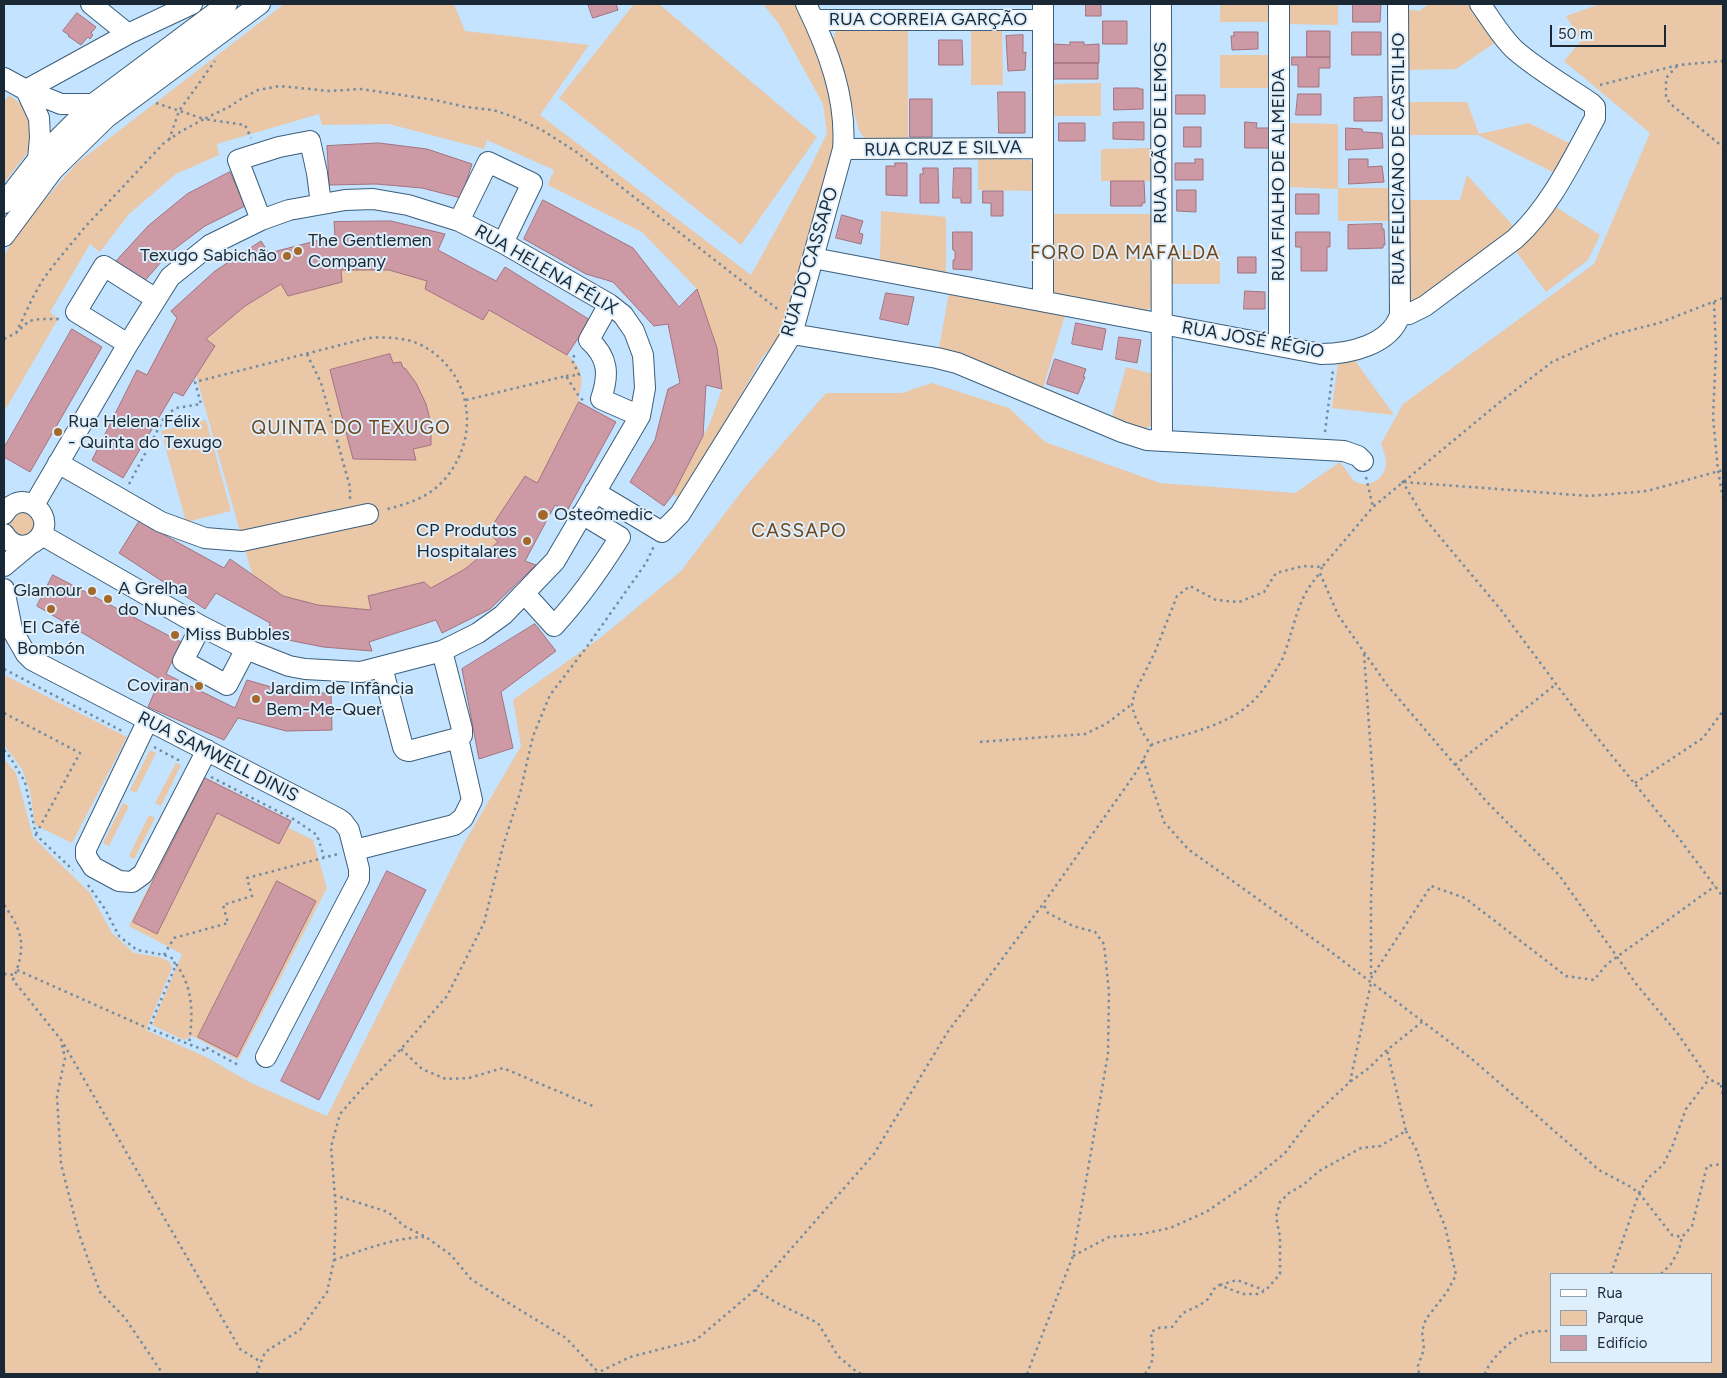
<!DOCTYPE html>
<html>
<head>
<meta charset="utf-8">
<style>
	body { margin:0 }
	#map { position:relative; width:1727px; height:1378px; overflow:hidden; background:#c3e3fe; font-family:Figtree,sans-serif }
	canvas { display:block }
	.frame { position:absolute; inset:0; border:5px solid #192834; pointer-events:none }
	.legend { position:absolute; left:1550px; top:1273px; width:162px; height:90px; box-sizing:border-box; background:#deeefb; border:1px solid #8f9fab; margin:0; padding:6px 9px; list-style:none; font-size:15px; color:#192834 }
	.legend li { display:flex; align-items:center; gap:10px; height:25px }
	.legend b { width:25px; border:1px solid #8f9fab }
	.scale { position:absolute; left:1550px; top:25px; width:116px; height:22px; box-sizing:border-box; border:2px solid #192834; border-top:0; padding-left:6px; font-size:15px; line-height:18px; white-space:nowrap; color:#192834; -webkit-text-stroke:4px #deeefb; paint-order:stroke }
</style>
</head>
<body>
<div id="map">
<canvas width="1727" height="1378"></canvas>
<div class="frame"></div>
<ul class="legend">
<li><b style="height:6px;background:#fff"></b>Rua</li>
<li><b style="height:14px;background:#eac7a7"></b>Parque</li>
<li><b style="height:14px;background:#cc99a5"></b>Edifício</li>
</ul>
<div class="scale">50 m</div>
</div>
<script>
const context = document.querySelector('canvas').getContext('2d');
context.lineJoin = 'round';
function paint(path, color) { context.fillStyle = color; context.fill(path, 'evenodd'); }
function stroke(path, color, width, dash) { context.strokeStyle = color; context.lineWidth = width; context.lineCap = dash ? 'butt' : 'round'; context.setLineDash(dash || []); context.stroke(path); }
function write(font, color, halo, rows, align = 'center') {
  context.font = font + ' Figtree,sans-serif'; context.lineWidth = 4; context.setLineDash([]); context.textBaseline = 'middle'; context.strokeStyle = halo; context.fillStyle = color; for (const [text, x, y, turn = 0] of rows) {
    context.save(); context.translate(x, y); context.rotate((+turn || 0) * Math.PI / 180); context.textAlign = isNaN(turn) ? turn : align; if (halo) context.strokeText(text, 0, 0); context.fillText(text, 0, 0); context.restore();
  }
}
const green = new Path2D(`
	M284 4H454L465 31 589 45 540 115 751 275 810 168 827 133 823 104 779 24 763 4H797L829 86 838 138 802 270 782 333 762 358 681 500 673 494 710 423 722 389 717 348 697 289 642 232 548 185 554 170 487 140 484 149 389 124 322 125 319 114 217 144 219 155 176 174 129 214 100 252 90 244 50 312 58 319 4 412V256L18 230 77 163Z
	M634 4H659L817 137 741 245 559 98Z
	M1220 4H1271V22H1220Z
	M1287 4H1338V25L1287 24Z
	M1429 4H1470L1496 42 1456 69 1406 70V9L1419 11Z
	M1600 4H1723V1374H4V759L16 773 33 837 90 893 112 933 134 953 159 957 170 962 172 968 146 1030 206 1057 251 1083 327 1116 463 845 521 746 513 700 600 638 681 571 745 487 826 393H902L932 383 1009 408 1045 442 1160 483 1295 493 1340 462 1354 481C1368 489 1385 480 1386 463 1386 456 1383 450 1381 444L1403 404 1594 264 1650 133 1564 61 1581 41 1566 16ZM1551 1274H1711V1362H1551Z
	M837 27 908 28V141H866L859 130 833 39Z
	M971 28H1002L1003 85H971Z
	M1220 55H1271V88H1220Z
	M1101 83V116H1051L1050 84Z
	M9 95 24 106 32 122 30 149 4 183V102Z
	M1406 102H1467L1479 134 1529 123 1571 144 1555 173 1478 135H1407Z
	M1287 123 1338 124V188H1389L1390 221H1338V189L1288 187Z
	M1152 148 1153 181H1101V149Z
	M978 158 1030 160 1033 163 1034 191 978 190Z
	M1467 175 1515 228 1415 301 1410 303 1408 301 1407 200H1460Z
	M1556 207 1600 235 1588 260 1546 292 1515 250 1527 242Z
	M881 211 946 217V275L880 263Z
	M1051 214H1153V306L1144 313 1056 296 1051 286Z
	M1170 250 1220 251V284H1170Z
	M341 270H389L427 281 426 289 482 320 489 310 567 355C577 362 584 374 581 386 580 394 578 394 579 402L537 483 525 476 489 532 498 542 465 569 431 588 424 582 368 596 371 610 318 605 283 596 252 574 196 376 215 347 206 339 245 306 281 284 288 296 341 282Z
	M949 292 1065 315 1043 388 978 361 939 349Z
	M1354 359 1394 415 1332 408 1338 363Z
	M1126 367 1153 374V424L1144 430 1112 417Z
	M206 420 231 511 186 522 161 431Z
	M10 524a12 12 0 1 1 24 0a12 12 0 1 1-24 0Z
	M4 675 127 737 72 843 35 825 30 791 22 769 4 745Z
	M150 750 156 753 136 793 130 790Z
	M176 763 181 765 161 806 155 803Z
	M204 777 292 821 289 828 313 840 327 888 238 1060 192 1036 184 1040 152 1025 182 954 129 926Z
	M123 803 129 806 109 846 103 843Z
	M149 815 155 818 134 859 129 856Z`);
const building = new Path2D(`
	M588 4H616L618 10 593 18Z
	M1086 4H1101V16H1086Z
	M1353 4H1381L1380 22H1353Z
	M77 13 96 27 91 33 93 35 90 39 88 37 86 39 81 45 68 36 69 35 63 31Z
	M1103 21H1127V44H1103Z
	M1307 31H1330V57H1307Z
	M1234 32H1258V49L1232 50 1231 36H1234Z
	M1352 32H1381V55H1352Z
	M1023 35V53L1026 52 1025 70 1008 71 1006 36Z
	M939 40H962L963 65H939Z
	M1070 42H1084V45L1099 44V63H1052V44L1070 45Z
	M1292 57H1330V68H1319V87H1298V65H1292Z
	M1053 63H1098V79H1053Z
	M1114 88H1139V89H1143V109L1114 110Z
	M998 92H1025V133H999Z
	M1298 94H1321V115H1296Z
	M1176 95H1205V114H1176Z
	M1382 97V121H1354V98Z
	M910 99H932V137H910Z
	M1122 122H1144V140L1113 139V123Z
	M1245 122 1257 123 1256 128H1271V148H1245Z
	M1059 123H1085V141H1059Z
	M1184 127H1201V147H1184Z
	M1346 128 1362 129 1363 132 1382 133 1383 148 1346 150Z
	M379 143 427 149 472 164 461 198 422 188 376 184 329 185 327 146Z
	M1195 159H1203V180H1175V163H1195Z
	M1349 159H1368V167L1382 166 1384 182 1349 184Z
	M895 163H907V196L886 195V166H895Z
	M923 168H938L939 203H920V174H923Z
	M954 168H971V203H961V198H953Z
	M230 172 245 206 205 226 169 253 142 284 116 261 148 226 187 194Z
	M1111 181H1144L1145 203H1142V206H1111Z
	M1177 190H1196V212L1177 211Z
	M983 191H1003V216H991V203H983Z
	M1296 194H1319V214H1296Z
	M543 200 633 248 679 307 697 289 717 348 722 389 706 385 703 436 673 494 664 506 630 482 655 440 668 389 680 383 668 324 654 326 613 282 586 274 524 239Z
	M842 215 863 221 859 233 863 234 861 244 836 238Z
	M391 221 445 234 438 250 496 281 505 267 590 320 567 355 489 310 483 320 425 289 427 281 389 270H341L342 282 288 296 281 284 245 306 206 339 215 346 183 396 174 392 123 478 92 460 137 370 147 375 177 318 171 311 215 271 261 241 269 253 335 236 334 222Z
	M1382 224V229H1384L1385 245H1383V248L1348 249V225Z
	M953 232H972V270L953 269V260H955V251L953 250Z
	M1296 232H1330V247H1327V271H1301V247H1296Z
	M1238 257H1256V273H1238Z
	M1245 291 1265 292V309H1244Z
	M886 293 914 297 908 325 880 319Z
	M1076 323 1106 329 1102 350 1072 344Z
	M72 329 102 347 30 472 4 457V448Z
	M1119 337 1141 340 1137 363 1116 359Z
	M390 354 393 363 401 362 403 368H405L416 383 426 404 431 424V445L413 449 416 460 353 459 330 370Z
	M1055 359 1086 369 1083 377H1085L1078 394 1047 384Z
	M579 402 616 422 567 511 555 505 525 561 536 565 490 609 442 633 436 620 369 642 372 651 323 647 268 636 270 623 216 593 205 609 119 553 139 521 224 568 230 559 283 596 318 605 371 610 368 596 424 582 431 588 465 569 498 542 488 532 525 476 537 483Z
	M53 575 181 642 166 674 235 708 247 680 292 693H331L332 730 286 731 238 718 224 740 148 707 160 679 37 606Z
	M535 624 556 651 501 692 513 748 479 759 462 669Z
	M205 778 291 821 279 844 217 813 157 934 133 922Z
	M387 871 426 890 319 1100 281 1081Z
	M277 881 316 901 237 1057 198 1037Z`);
const path = new Path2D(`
	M1677 66 1666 78V98L1673 106 1723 147
	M1600 85 1678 65 1723 61
	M156 103 204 119 229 107 241 99 258 90 280 86 329 91 361 89 435 100 466 107 493 110 514 117 542 130 575 151 780 311
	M169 140 179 111 215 61
	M1714 302 1716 350 1713 417 1718 471 1723 498
	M16 333 32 299 42 281 52 267 85 227 164 143 180 132 204 119 245 125 251 138
	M4 339 16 333 29 321 40 319H61
	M307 354 321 383 350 487V501
	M566 376 579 375 572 360 576 352
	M466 400 566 376 580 398 583 400
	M1325 432 1333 370
	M1366 477 1373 507
	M1402 481 1425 519 1501 610 1582 719 1678 837 1723 897
	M1404 482 1590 496 1647 491 1723 470
	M129 484 165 416 176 408 201 404 195 382 368 338C384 337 401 337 417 343 476 370 483 445 437 487 422 500 403 505 384 510
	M1322 567 1320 573 1338 615 1387 685 1486 801 1559 875 1637 985 1678 1034 1709 1079 1723 1086
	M1364 654 1375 810 1371 900V978
	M4 669 124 732
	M4 713 80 753 36 834
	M980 742 1085 734 1106 724 1132 704
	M1151 745C1165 739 1180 737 1194 732 1232 720 1254 708 1274 673 1278 666 1283 660 1285 652 1296 621 1297 599 1320 573
	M154 747 182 762
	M4 750 10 757 25 782 36 835 73 870
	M1143 760 1164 822 1188 849 1326 948 1472 1059 1599 1170 1631 1187 1639 1193 1648 1178 1663 1165 1672 1147 1686 1109 1709 1079
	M1455 765 1556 684
	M211 777 295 820 317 835 324 857
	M1635 783 1703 738 1723 711
	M88 885 105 909 119 936 137 950 164 955 174 959 175 967 149 1028
	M4 905C24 933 26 947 13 980L62 1041 240 1349 261 1362
	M164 955 174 938 228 923 223 905 252 896 247 878 338 854
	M176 964C194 989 193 1015 189 1044
	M17 970 145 1027 204 1050 205 1047 240 1066
	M4 974 15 975
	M1371 978 1431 886 1465 898 1566 976 1594 980 1607 964 1715 886
	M62 1045 65 1058 57 1096 61 1164 79 1234 100 1292 125 1318 163 1374
	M401 1049 422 1069 446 1079 469 1078 503 1068 595 1107
	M1350 1082 1371 983
	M1721 1085 1723 1096
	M1406 1131 1417 1151 1427 1185 1445 1226 1456 1275 1447 1292 1426 1319 1422 1331 1424 1349 1418 1366 1419 1374
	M1639 1193 1672 1235 1682 1237 1692 1226 1707 1166 1723 1164
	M334 1195 388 1212 404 1226 426 1237 451 1255 471 1279 502 1299 566 1338 598 1372
	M1073 1256 1109 1237 1142 1234 1170 1228 1206 1212 1247 1184 1285 1153 1312 1117 1350 1082 1369 1068 1387 1050 1422 1022
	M334 1260C363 1250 393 1238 424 1237
	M1611 1274 1639 1193
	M1661 1274 1671 1264 1679 1250 1682 1237
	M1220 1285 1237 1280 1264 1290
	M755 1290 779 1304 818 1323 838 1356 858 1373 863 1374
	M4 1370 5 1374
	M258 1374 257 1372 265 1352 300 1330 327 1292 334 1260 336 1210 331 1147 340 1114 361 1090 401 1049 447 996 484 923 503 846 520 793 533 736 550 695 586 648 646 563 654 546
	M595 1374 630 1357 696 1340 755 1290 874 1154 947 1033 1043 904 1137 771 1151 745 1143 733 1134 714 1132 704 1135 692 1155 652 1177 596 1190 586 1216 600 1239 602 1264 592 1276 573 1303 566 1322 567 1373 507 1500 402 1552 362 1612 335 1659 323 1723 298
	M1027 1374 1073 1256 1108 1054 1109 992 1104 944 1095 932 1073 926 1048 913 1043 904
	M1145 1374C1157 1358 1152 1350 1151 1332L1158 1328 1172 1327 1183 1313 1200 1305 1208 1299 1214 1289 1219 1285 1243 1294H1258L1266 1290 1280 1274V1237L1276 1217 1280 1202 1289 1193 1303 1185 1319 1171 1361 1148 1380 1146 1406 1131 1387 1050
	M1485 1374C1489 1360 1513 1337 1527 1333 1534 1331 1543 1331 1551 1331`);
const minor = new Path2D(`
	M91 4 128 34
	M1043 4V301
	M1161 4 1162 441
	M1398 4 1400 315
	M814 20H1043
	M4 78 26 90 61 104H93
	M26 90 128 34 192 4
	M26 90 39 118 40 138 38 159
	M843 149 1043 148
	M4 203 38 159 93 104 227 4
	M261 220 238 160 279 147 310 141 317 173 321 204
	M459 221 488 162 532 183 503 243
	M4 236 53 170 106 118 260 4
	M813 258 1321 354C1349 354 1390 345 1400 315L1409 314 1425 306 1515 239C1551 206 1572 160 1595 118V107L1591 103C1566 86 1538 70 1515 50 1501 37 1491 19 1480 4
	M609 304 589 340C609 358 609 375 601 399L640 416
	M792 334 937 358 957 363 1122 432 1147 440 1344 451 1358 456 1363 461
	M128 344 76 312 104 266 156 299
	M1279 346V4
	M58 463 161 522 205 538 242 541 368 514
	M595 492 662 532 680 514 792 334 843 149C847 99 828 49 806 4
	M34 505 128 344 170 277 210 245 261 220 289 210 345 200 373 199 408 205 459 221 503 243 609 304 623 315 634 331 643 355 645 388 640 416 555 561 503 615 478 633 442 651 361 672 305 669 289 666 246 649 201 626 42 535
	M4 514C8 507 15 502 23 502 28 502 34 505 37 508 60 530 23 564 4 534
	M4 566 29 545
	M4 589 12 629
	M525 594 554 626C580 598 600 569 620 537L582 514
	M4 616 26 654 32 660 339 819 343 822 349 830 359 869V879L266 1057
	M201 626 183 661 227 685 246 649
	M382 667 403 747 405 750 409 751 458 738 462 735V729L442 651
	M148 720 86 849V856L93 867 119 881 132 882 143 874 207 750
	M355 850 454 825 463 818 472 800 458 738`);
const markers = [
	[298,251,5,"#a46929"],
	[287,256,5,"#a46929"],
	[58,432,5,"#a46929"],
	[543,515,6,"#a46929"],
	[527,541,5,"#a46929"],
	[92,591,5,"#a46929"],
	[108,599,5,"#a46929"],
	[51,609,5,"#a46929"],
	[175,635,5,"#a46929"],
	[199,686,5,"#a46929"],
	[256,699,5,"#a46929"]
];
const streetNames = [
	["RUA CORREIA GARÇÃO",928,20],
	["RUA JOÃO DE LEMOS",1161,133,-90],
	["RUA CRUZ E SILVA",943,149,-1],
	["RUA FELICIANO DE CASTILHO",1399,159,-90],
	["RUA FIALHO DE ALMEIDA",1279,175,-90],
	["RUA DO CASSAPO",810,262,-73],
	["RUA HELENA FÉLIX",546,270,30],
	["RUA JOSÉ RÉGIO",1253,340,10],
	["RUA SAMWELL DINIS",218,757,27]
];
const poiNames = [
	["The Gentlemen",308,241],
	["Company",308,262],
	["Texugo Sabichão",277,256,"right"],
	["Rua Helena Félix",68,422],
	["- Quinta do Texugo",68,443],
	["Osteomedic",554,515],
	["CP Produtos",517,531,"right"],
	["Hospitalares",517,552,"right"],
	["A Grelha",118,589],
	["do Nunes",118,610],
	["Glamour",82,591,"right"],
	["El Café",51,628,"center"],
	["Bombón",51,649,"center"],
	["Miss Bubbles",185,635],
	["Coviran",189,686,"right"],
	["Jardim de Infância",266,689],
	["Bem-Me-Quer",266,710]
];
const neighbourhoodNames = [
	["FORO DA MAFALDA",1125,253],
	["QUINTA DO TEXUGO",351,428],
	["CASSAPO",799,531]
];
paint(green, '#eac7a7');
paint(building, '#cc99a5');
stroke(building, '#a3737e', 1);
stroke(minor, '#3b5f7c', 22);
stroke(path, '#748ca0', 2.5, [2.5, 4]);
stroke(minor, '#fff', 20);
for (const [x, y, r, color] of markers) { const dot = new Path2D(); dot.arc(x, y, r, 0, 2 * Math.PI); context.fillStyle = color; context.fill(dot); stroke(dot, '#deeefb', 2); }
write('18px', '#192834', '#deeefb', streetNames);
write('18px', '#192834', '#deeefb', poiNames, 'left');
context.letterSpacing = '1px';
write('19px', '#6e461a', '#deeefb', neighbourhoodNames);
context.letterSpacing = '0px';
</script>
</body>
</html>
